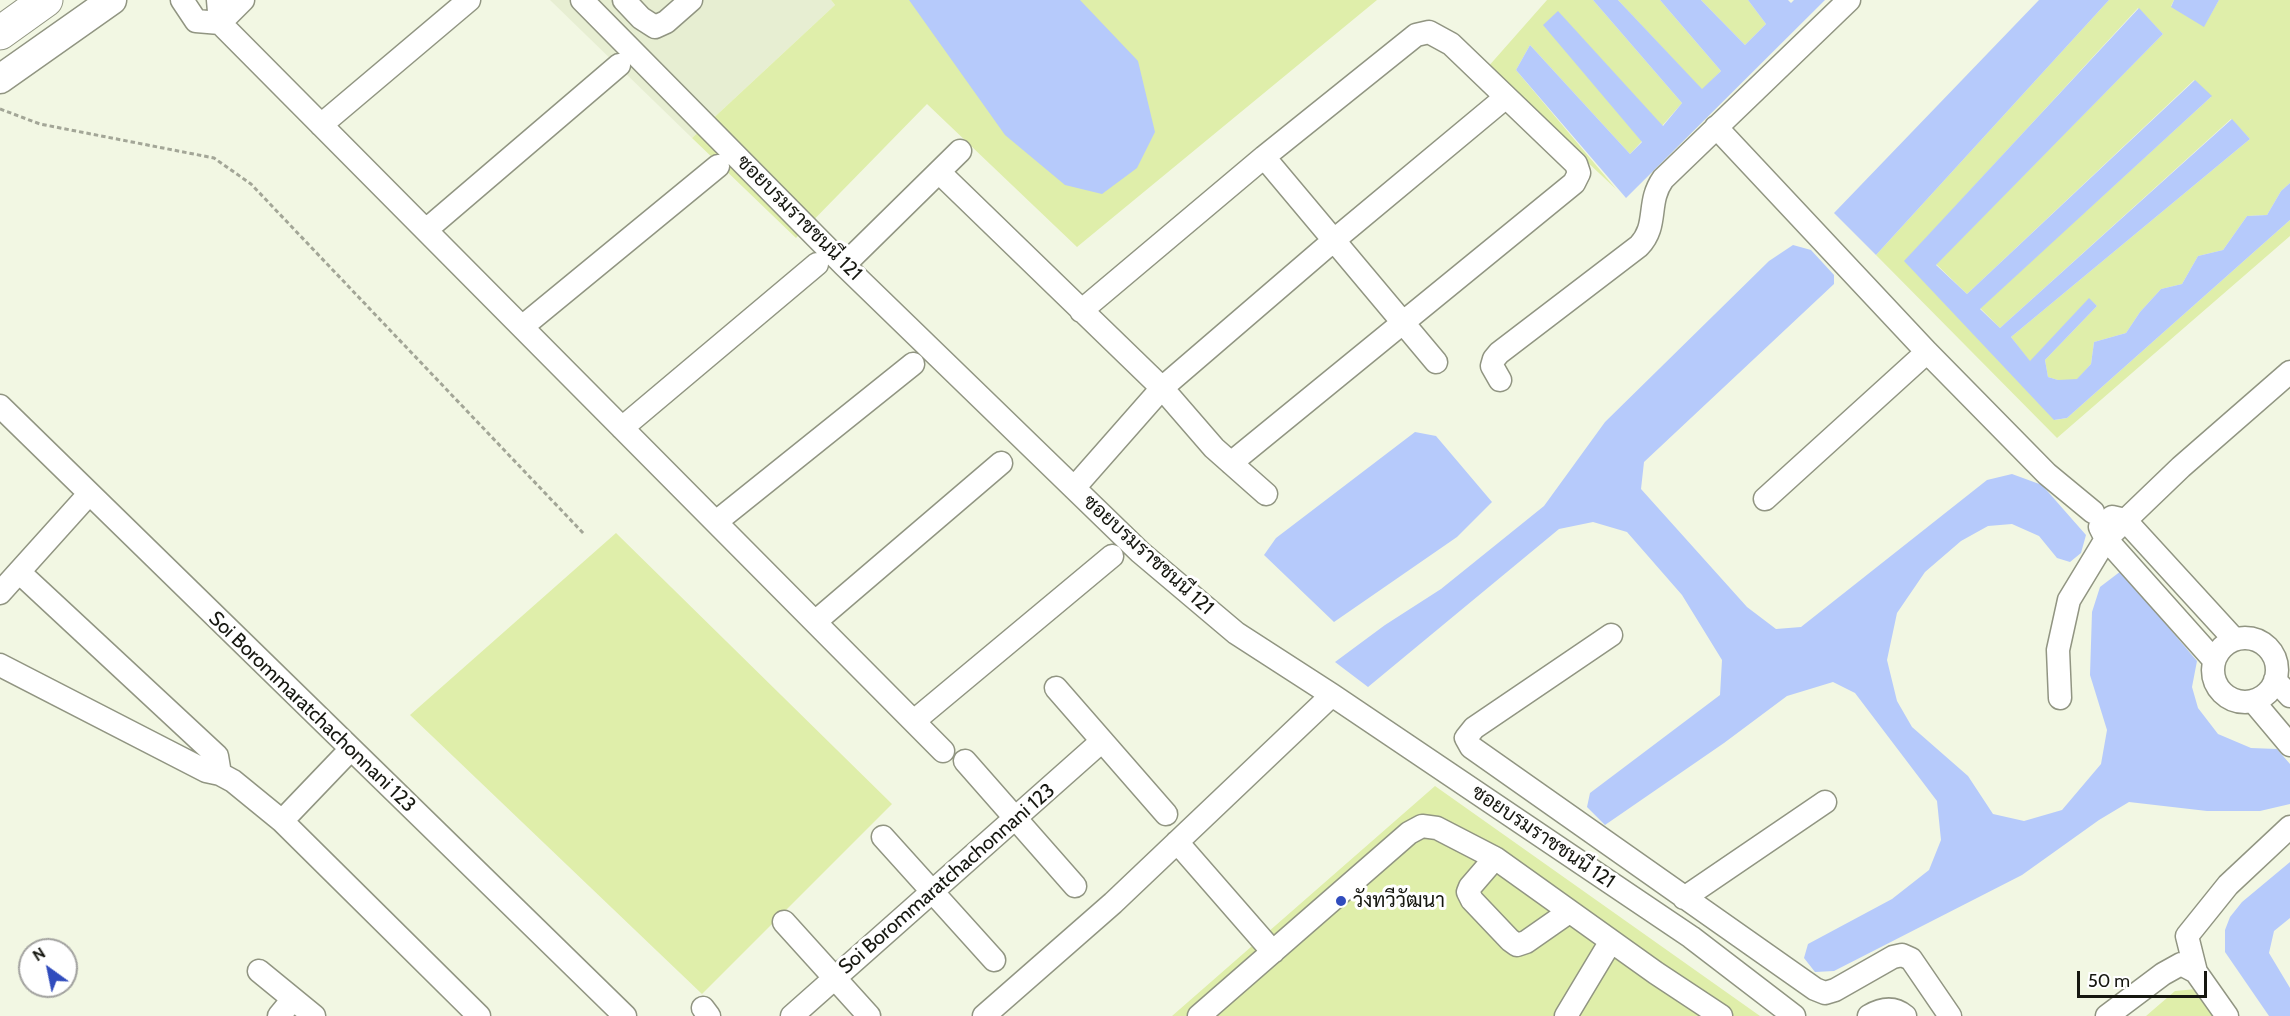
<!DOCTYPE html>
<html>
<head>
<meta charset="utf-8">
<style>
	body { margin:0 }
	#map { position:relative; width:2290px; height:1016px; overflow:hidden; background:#f2f7e3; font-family:Cabin,sans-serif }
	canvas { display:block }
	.north { position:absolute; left:18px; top:938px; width:60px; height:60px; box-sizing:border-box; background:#fff; border:2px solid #a2a29f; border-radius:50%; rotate:327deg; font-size:16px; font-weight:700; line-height:24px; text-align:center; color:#161710 }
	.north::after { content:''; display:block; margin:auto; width:21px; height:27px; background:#304cbd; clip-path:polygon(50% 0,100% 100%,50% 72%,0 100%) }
	.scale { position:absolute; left:2077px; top:971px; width:130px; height:27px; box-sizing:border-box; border:3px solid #161710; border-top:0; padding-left:8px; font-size:18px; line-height:21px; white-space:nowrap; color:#161710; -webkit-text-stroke:4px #fff; paint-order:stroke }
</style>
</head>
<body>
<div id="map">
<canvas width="2290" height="1016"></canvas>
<div class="north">N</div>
<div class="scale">50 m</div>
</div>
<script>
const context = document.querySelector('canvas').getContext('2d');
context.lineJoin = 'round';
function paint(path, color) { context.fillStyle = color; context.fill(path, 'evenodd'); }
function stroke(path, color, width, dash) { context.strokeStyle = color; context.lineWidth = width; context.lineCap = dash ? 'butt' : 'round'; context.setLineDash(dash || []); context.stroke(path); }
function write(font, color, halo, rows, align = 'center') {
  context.font = font + ' Cabin,Sarabun,sans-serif'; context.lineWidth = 6; context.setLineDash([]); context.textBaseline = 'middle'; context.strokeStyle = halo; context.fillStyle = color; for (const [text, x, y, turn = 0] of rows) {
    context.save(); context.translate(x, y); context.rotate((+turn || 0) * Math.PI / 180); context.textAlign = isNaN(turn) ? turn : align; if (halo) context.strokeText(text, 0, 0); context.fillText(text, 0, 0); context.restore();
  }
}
const built = new Path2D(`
	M550 0H831L835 5 692 138Z`);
const green = new Path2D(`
	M831 0H1377L1077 247 927 104 796 238 692 138 835 5Z
	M1547 0H1593L1682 103 1662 126 1558 12 1544 25 1642 141 1630 154 1530 45 1516 70 1616 189 1487 68Z
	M1618 0H1660L1721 71 1702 90Z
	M1701 0H1748L1766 24 1745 45Z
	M2109 0H2174L2171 6 2204 26 2219 0H2290V183L2281 191 2267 215 2247 216 2223 250 2198 256 2182 284 2161 289 2140 312 2126 333 2094 342 2091 364 2077 380H2058L2048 377 2045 360 2097 306 2089 299 2030 362 2011 337 2250 139 2231 119 2000 328 1980 308 2211 97 2194 80 1967 294 1936 264 2163 34 2138 8 1905 261 2055 420 2067 418 2290 220V236L2057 438 1876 255Z
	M616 533 892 804 702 994 410 715Z
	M1435 786 1760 1016H1172Z
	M2196 989 2215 1016H2146L2175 991Z`);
const water = new Path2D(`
	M909 0H1080L1138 61 1155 132 1137 168 1102 194 1065 185 1005 135Z
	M1593 0H1618L1702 89 1721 71 1660 0H1701L1745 45 1766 24 1748 0H1788L1791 3 1794 0H1825L1626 198 1516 70 1530 45 1630 154 1642 142 1543 25 1558 11 1663 126 1682 103Z
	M2039 0H2109L1876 255 1834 213Z
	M2174 0H2219L2204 27 2171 7Z
	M2139 8 2163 34 1936 265 1967 294 2195 80 2212 96 1980 309 2000 328 2232 119 2250 139 2011 337 2030 361 2089 298 2097 306 2045 360 2048 377 2058 380 2077 379 2091 364 2094 342 2126 333 2140 312 2161 289 2182 284 2198 256 2223 250 2247 216 2267 215 2281 191 2290 183V220L2067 418 2054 420 1904 261Z
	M1793 245 1811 250 1834 275V284L1644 462 1641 489 1747 607 1776 629 1801 627 1987 480 2012 474 2042 485 2086 535 2081 553 2070 562 2057 558 2039 536 2012 524 1988 526 1961 541 1925 572 1897 613 1887 660 1897 701 1912 727 1968 776 1993 814 2024 821 2062 810 2101 764 2107 730 2090 675 2092 612 2100 587 2121 571 2197 661 2192 687 2198 708 2218 734 2251 748 2277 749 2290 764V804L2260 811H2207L2129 802 2099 820 2022 875 1834 971 1815 972 1804 958 1808 944 1892 899 1929 870 1941 840 1937 801 1855 693 1833 682 1787 696 1724 743 1605 825 1587 807 1590 793 1720 695 1722 660 1682 595 1627 532 1593 522 1559 529 1368 687 1335 662 1385 625 1441 589 1544 506 1605 422 1769 261Z
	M1415 432 1436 436 1492 502 1457 537 1334 622 1264 555 1276 538Z
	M2290 862V918L2274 931 2269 953 2290 988V1016H2269L2225 952V930L2230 917 2242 902Z`);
const path = new Path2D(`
	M0 109 40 124 214 158 251 184 584 534`);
const minor = new Path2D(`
	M182 0 196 21 220 23 218 0
	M243 0 220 23 943 751
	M582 0 844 265 1074 488 1140 552 1236 633 1332 695 1691 937 1794 1016
	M624 0 641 18 655 27 666 22 691 0
	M321 125 469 0
	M1716 127 1927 352 2047 474 2093 512
	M1264 157 1436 362
	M940 173 1162 388 1214 448 1266 494
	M426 230 619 65
	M844 265 960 151
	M1081 311 1264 157 1416 35 1429 32 1451 44 1576 164 1579 173 1574 183 1231 463
	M522 327 718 166
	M1500 380 1492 366 1494 359 1499 353 1639 246C1659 225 1646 203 1663 179L1849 0
	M0 406 625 1016
	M622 428 817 264
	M1074 488 1162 388 1333 241 1506 97
	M1765 499 1927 352
	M2112 517 2125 520 2234 639
	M716 522 913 364
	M2100 527 2106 539 2214 660
	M19 572 217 756 220 774
	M0 593 89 494
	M815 622 1001 463
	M1611 635 1474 728 1466 738 1471 747 1815 989 1825 993 1835 990 1893 957 1902 955 1911 959 1950 1016
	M2213 670a32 32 0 1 1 64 0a32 32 0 1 1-64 0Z
	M0 665 206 771 220 774 233 781 282 821 479 1016
	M2275 680 2290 696
	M1056 688 1166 814
	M2060 698 2058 650 2069 600 2106 539 2181 467 2290 372
	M2253 701 2290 745
	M914 721 1112 556
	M965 761 1075 886
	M282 821 350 750
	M883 837 994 960
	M1177 842 1273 952
	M1495 858 1470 887 1468 892 1472 900 1510 940 1517 945 1526 942 1569 912
	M1684 898 1825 802
	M784 922 869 1016
	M259 971 314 1016
	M2196 972 2187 936 2228 885 2290 827
	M703 1008 709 1016
	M279 1016 293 999
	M792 1016 1102 741
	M984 1016 1113 903 1332 695
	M1199 1016 1409 833 1422 826 1437 828 1495 858 1656 973 1721 1016
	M1566 1016 1611 941
	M1869 1016C1881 1009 1893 1006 1905 1016
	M2107 1016 2163 974 2181 964 2196 972 2227 1016`);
const major = new Path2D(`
	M0 79 112 0`);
const highway = new Path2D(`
	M0 33 46 0`);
const markers = [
	[1341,901,6,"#304cbd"]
];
const streetNames = [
	["ซอยบรมราชชนนี 121",799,218,45],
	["ซอยบรมราชชนนี 121",1148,555,42],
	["Soi Borommaratchachonnani 123",312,712,44],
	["ซอยบรมราชชนนี 121",1543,837,34],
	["Soi Borommaratchachonnani 123",947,879,-41]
];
const poiNames = [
	["วังทวีวัฒนา",1353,901]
];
paint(built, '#e7eed2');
paint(green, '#dfeeaa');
paint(water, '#b6cafb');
stroke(minor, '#919582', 25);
stroke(major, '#919582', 31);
stroke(highway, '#919582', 35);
stroke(path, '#a3a697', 3, [4.5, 3]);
stroke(minor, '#fff', 22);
stroke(major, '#fff', 28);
stroke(highway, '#fff', 33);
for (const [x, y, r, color] of markers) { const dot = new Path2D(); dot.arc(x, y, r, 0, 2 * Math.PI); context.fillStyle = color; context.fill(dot); stroke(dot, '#fff', 2); }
write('20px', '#161710', '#fff', streetNames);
write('20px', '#161710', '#fff', poiNames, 'left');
</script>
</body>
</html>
